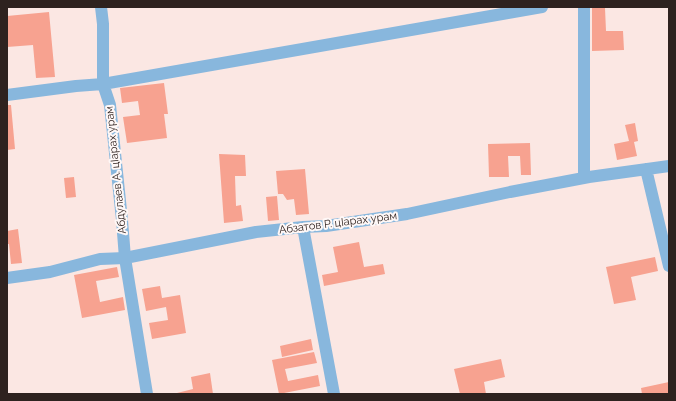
<!DOCTYPE html>
<html>
<head>
<meta charset="utf-8">
<style>
	body { margin:0 }
	#map { position:relative; width:676px; height:401px; overflow:hidden; background:#fbe7e3; font-family:Raleway,sans-serif }
	canvas { display:block }
	.frame { position:absolute; inset:0; border:8px solid #2e221f; pointer-events:none }
</style>
</head>
<body>
<div id="map">
<canvas width="676" height="401"></canvas>
<div class="frame"></div>
</div>
<script>
const context = document.querySelector('canvas').getContext('2d');
context.lineJoin = 'round';
function paint(path, color) { context.fillStyle = color; context.fill(path, 'evenodd'); }
function stroke(path, color, width, dash) { context.strokeStyle = color; context.lineWidth = width; context.lineCap = dash ? 'butt' : 'round'; context.setLineDash(dash || []); context.stroke(path); }
function write(font, color, halo, rows, align = 'center') {
  context.font = font + ' Raleway,sans-serif'; context.lineWidth = 4; context.setLineDash([]); context.textBaseline = 'middle'; context.strokeStyle = halo; context.fillStyle = color; for (const [text, x, y, turn = 0] of rows) {
    context.save(); context.translate(x, y); context.rotate((+turn || 0) * Math.PI / 180); context.textAlign = isNaN(turn) ? turn : align; if (halo) context.strokeText(text, 0, 0); context.fillText(text, 0, 0); context.restore();
  }
}
const building = new Path2D(`
	M592 8H605L606 31H623L624 50 592 51Z
	M49 12 55 77 36 78 33 45 7 47V16Z
	M164 83 168 114H164L167 138 127 143 123 117 140 115 138 101 122 103 120 88Z
	M7 105H11L15 149 7 150Z
	M635 123 638 141 634 142 637 156 617 160 614 144 629 141 625 125Z
	M530 143 531 175H521L520 156H508L509 177H489L488 144Z
	M219 154 245 155 246 176H235L236 206 241 205 243 221 224 223Z
	M305 169 309 214 296 215 294 199 287 200 283 194H278L276 171Z
	M74 177 76 197 66 198 64 178Z
	M277 196 279 220 268 221 266 197Z
	M18 229 22 263 11 264 9 244H7V231Z
	M359 242 364 267 383 264 385 274 324 286 322 275 338 272 333 247Z
	M655 257 658 271 631 277 636 300 614 304 606 267Z
	M117 267 119 277 96 281 100 302 123 297 125 310 82 318 74 275Z
	M160 286 162 298 180 295 186 333 152 339 149 323 168 320 166 307 146 311 142 289Z
	M311 339 313 350 282 357 280 346Z
	M314 352 317 363 285 369 288 381 318 375 320 386 279 394 272 360Z
	M501 359 505 377 484 382 486 394H460L454 369Z
	M210 373 213 394H173L193 389 191 377Z
	M669 382V394H642L641 388Z`);
const street = new Path2D(`
	M101 7 103 24V84L542 7
	M584 7V178
	M7 95 76 86 103 84 110 105 122 220 125 258 147 394
	M646 169 669 266
	M303 227 334 394
	M7 278 50 272 100 259 125 258 256 232 303 227 326 226 407 214 510 192 589 177 669 166`);
const streetNames = [
	["Абдулаев А. цIарах урам",116,170,-96],
	["Абзатов Р. цIарах урам",338,223,-7]
];
paint(building, '#f7a290');
stroke(street, '#88b7dd', 12);
write('11px', '#2e221f', '#fff8f7', streetNames);
</script>
</body>
</html>
